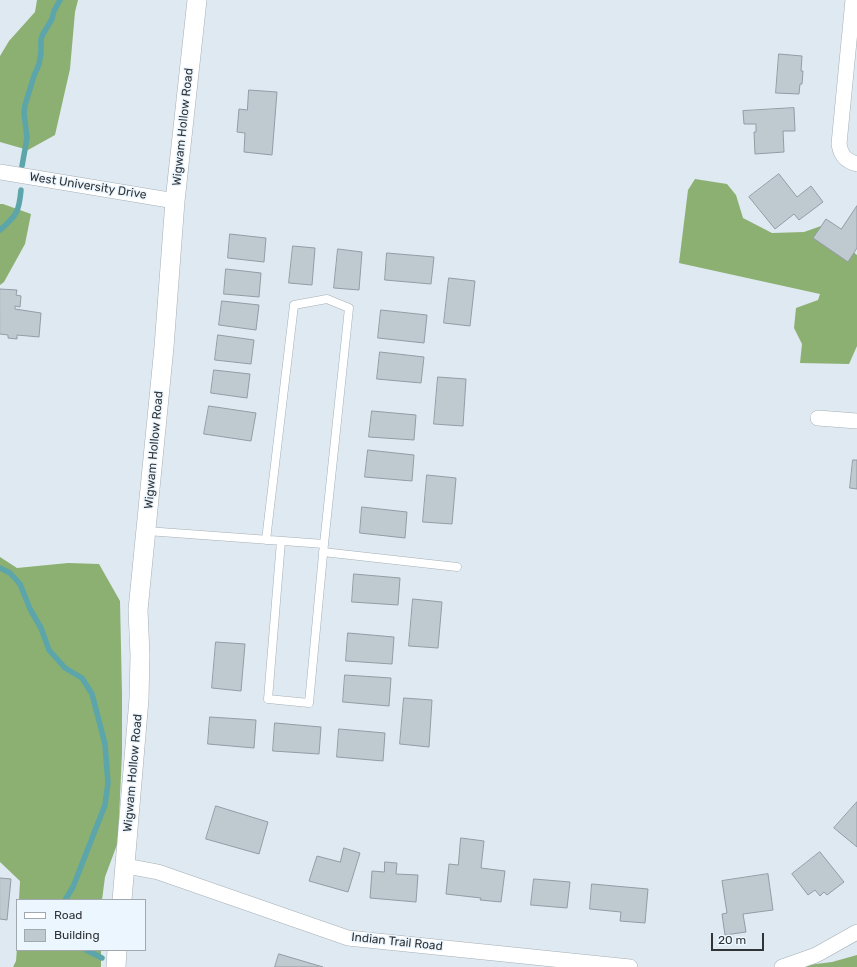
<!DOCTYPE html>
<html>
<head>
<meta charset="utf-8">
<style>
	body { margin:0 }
	#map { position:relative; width:857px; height:967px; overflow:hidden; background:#dfe9f1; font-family:Rubik,sans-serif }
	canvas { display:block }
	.legend { position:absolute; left:16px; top:899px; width:130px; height:52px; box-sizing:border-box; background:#ecf6fe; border:1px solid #a1a8ae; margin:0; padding:5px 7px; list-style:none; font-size:12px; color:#303437 }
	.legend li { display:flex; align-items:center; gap:8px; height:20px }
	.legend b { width:20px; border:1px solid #a1a8ae }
	.scale { position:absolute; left:711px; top:933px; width:53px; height:18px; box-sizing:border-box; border:2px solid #303437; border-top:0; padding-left:5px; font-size:12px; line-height:14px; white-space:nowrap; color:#303437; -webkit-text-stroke:3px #ecf6fe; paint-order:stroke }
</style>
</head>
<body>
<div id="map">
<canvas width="857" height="967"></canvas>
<ul class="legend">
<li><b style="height:5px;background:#fff"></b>Road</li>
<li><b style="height:11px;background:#bfc9d0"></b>Building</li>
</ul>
<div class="scale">20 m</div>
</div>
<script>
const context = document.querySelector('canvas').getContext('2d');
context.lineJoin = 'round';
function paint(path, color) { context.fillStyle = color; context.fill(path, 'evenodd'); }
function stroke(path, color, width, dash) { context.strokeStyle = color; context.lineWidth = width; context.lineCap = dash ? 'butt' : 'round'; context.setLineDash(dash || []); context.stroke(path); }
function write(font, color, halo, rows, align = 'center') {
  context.font = font + ' Rubik,sans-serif'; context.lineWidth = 3; context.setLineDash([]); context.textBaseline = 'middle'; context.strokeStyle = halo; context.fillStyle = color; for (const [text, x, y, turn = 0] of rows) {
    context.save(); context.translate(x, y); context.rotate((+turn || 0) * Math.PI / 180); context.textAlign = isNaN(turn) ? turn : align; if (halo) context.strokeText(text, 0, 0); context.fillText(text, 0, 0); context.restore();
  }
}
const forest = new Path2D(`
	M37 0H78L75 12 70 69 55 135 28 150 0 142V56L9 41 35 12Z
	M695 179 727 184 736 195 743 218 772 233 804 232 821 226 857 255V346L849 364 800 363 802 344 794 328 796 308 818 300 820 294 679 263 688 190Z
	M0 204H3L31 214 25 244 4 282 0 285Z
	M0 557 17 568 68 563 99 564 120 601 122 694V753L118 842 105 877 102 900H19L20 881 0 862Z
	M17 948V950H101V967H13L16 961Z
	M857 955V967H792L832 962Z`);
const stream = new Path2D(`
	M22 166 27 138 24 113 25 105 34 76 39 64 41 53V39L43 34 52 19 54 11 60 0
	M0 230C17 215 19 212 21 190
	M0 568 10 573 20 584 30 609 41 628 49 650 65 668 82 678 92 694 105 744 108 783 105 805 73 887 65 900
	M86 950 102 958`);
const building = new Path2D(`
	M779 54 802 56 801 71H803L802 84H800L799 94 776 93Z
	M249 90 277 92 272 155 244 152 245 133 237 132 239 109 247 110Z
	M794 108 795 131H783L784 152 755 154 754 132H756V124H744L743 111Z
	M779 174 797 197 811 186 823 202 799 220 794 214 775 229 749 197Z
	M857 206V248L848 262 813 238 826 219 841 229Z
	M230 234 266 238 264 262 228 258Z
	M293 246 315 248 312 285 289 283Z
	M338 249 362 252 359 290 334 288Z
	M387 253 434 257 431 284 385 280Z
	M226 269 261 273 259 297 224 294Z
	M449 278 475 281 470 326 444 323Z
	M0 289 17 290 16 295 21 296 20 307 15 306V309L41 313 39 337 17 335V339L8 338V335L0 334Z
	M222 301 259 305 256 330 219 325Z
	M381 310 427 315 424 343 378 338Z
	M218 335 254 340 251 364 215 360Z
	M380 352 424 357 421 383 377 379Z
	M214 370 250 374 247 398 211 393Z
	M438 377 466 379 463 426 434 424Z
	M209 406 256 413 251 441 204 434Z
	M372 411 416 415 414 440 369 437Z
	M368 450 414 455 412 481 365 477Z
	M853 460H857V489L850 488Z
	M427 475 456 478 452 524 423 522Z
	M362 507 407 512 405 538 360 533Z
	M354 574 400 578 398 605 352 602Z
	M413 599 442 602 438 648 409 646Z
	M348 633 394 637 392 664 346 661Z
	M216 642 245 644 241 691 212 688Z
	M345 675 391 678 389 706 343 702Z
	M404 698 432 700 429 747 400 744Z
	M210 717 256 720 254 748 208 744Z
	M275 723 321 727 319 754 273 751Z
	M339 729 385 733 383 761 337 757Z
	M857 802V847L834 828Z
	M216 806 268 822 259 854 206 839Z
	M461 838 484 841 481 868 505 871 501 902 480 900 481 898 446 894 449 864 458 865Z
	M344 848 360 853 348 892 309 881 317 856 340 862Z
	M820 852 844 882 827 895 824 892 820 896 815 890 808 895 792 874Z
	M385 862 397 863 396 874 418 875 416 902 370 898 372 871 384 872Z
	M768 874 773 910 743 914 746 932 725 935 722 914 727 913 722 881Z
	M0 878 11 879 7 920 0 919Z
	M534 879 570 882 567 908 531 905Z
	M592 884 648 889 645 923 620 921 621 912 590 909Z
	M279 954 323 967H275Z`);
const service = new Path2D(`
	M147 531 324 544
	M266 540 294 305 327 299 349 308 324 544 309 703 268 699 281 541
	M323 552 457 567`);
const minor = new Path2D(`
	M853 0 839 144C841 156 846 161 857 164
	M0 172 175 201
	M818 418 857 421
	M126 866 158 872 348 938 630 967
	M782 967 816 955 857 932`);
const tertiary = new Path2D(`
	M122 900 139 699 140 655 138 610 164 347 175 201 197 0
	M116 967 117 950`);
const streetNames = [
	["Wigwam Hollow Road",183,127,-84],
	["West University Drive",88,186,9],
	["Wigwam Hollow Road",154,450,-85],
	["Wigwam Hollow Road",133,773,-85],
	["Indian Trail Road",397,942,6]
];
paint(forest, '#8bb072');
stroke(stream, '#5ca5aa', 5.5);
paint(building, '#bfc9d0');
stroke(building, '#939ca4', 1);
stroke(service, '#a5afb6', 9);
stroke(minor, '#a5afb6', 16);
stroke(tertiary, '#a5afb6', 20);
stroke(service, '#fff', 8);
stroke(minor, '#fff', 15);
stroke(tertiary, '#fff', 19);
write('12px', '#303437', '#ecf6fe', streetNames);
</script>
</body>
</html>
